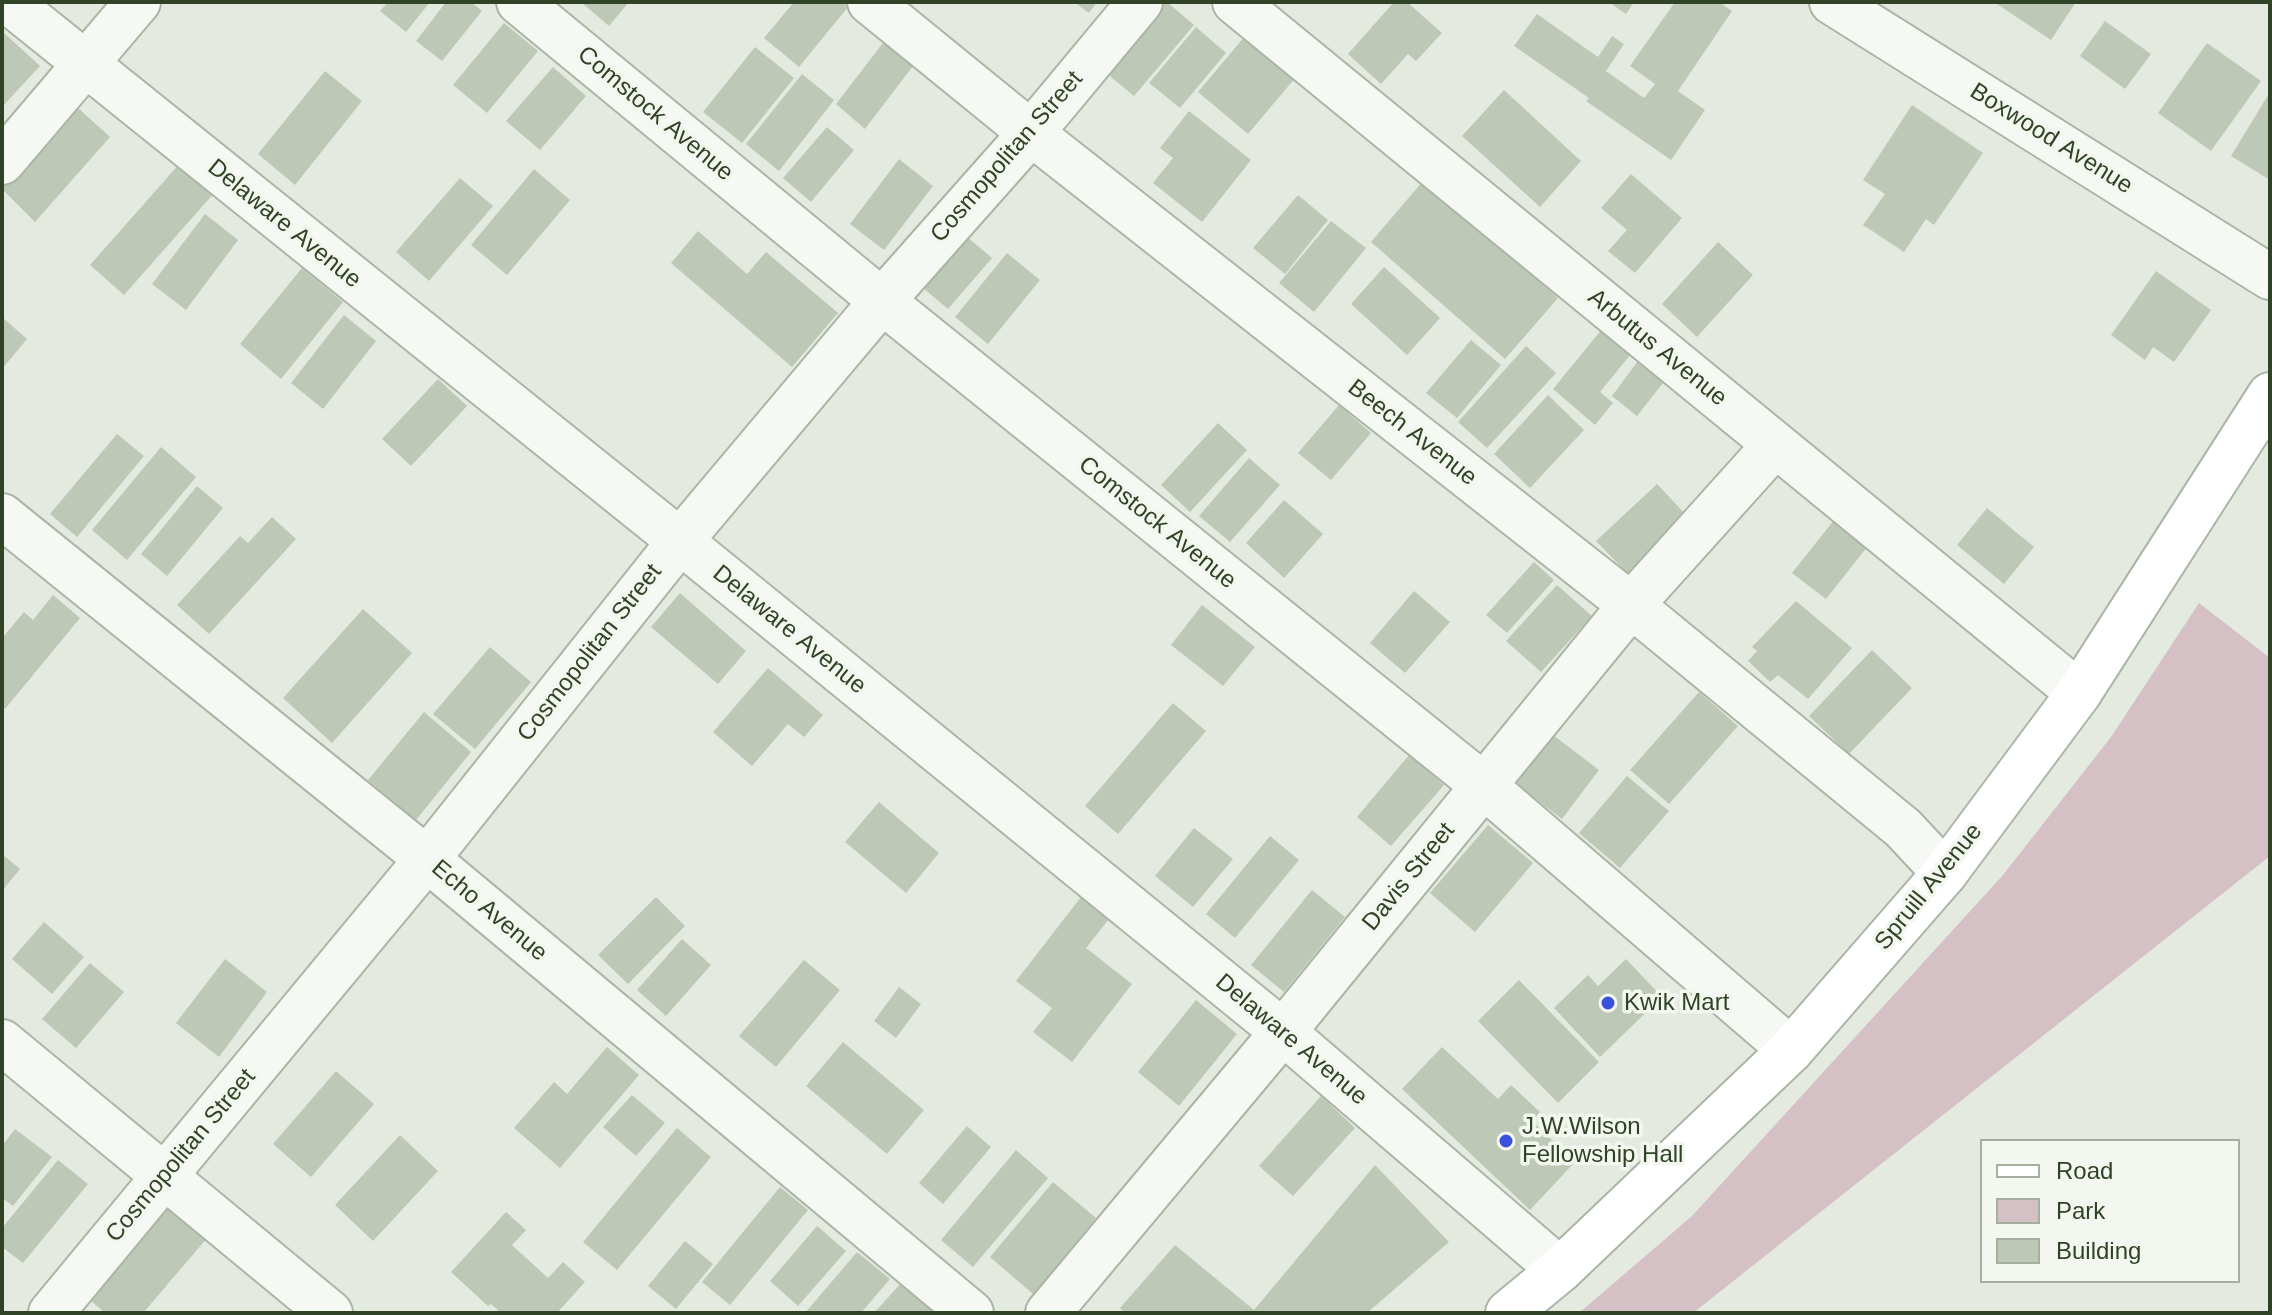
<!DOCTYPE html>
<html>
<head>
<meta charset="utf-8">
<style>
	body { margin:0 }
	#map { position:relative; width:2272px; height:1315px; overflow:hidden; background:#e4eae0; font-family:Helvetica,sans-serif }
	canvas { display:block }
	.frame { position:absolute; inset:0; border:4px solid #314327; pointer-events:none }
	.legend { position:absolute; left:1980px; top:1139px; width:260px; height:144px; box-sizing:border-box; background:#f3f7f0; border:2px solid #a5afa0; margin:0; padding:10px 14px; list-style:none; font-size:24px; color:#314327 }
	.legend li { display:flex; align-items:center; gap:16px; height:40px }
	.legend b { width:40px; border:2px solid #a5afa0 }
</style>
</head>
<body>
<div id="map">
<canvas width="2272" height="1315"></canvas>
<div class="frame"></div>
<ul class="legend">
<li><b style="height:10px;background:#fff"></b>Road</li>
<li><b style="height:22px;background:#d5c0c5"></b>Park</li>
<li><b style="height:22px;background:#bdc8b7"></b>Building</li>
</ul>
</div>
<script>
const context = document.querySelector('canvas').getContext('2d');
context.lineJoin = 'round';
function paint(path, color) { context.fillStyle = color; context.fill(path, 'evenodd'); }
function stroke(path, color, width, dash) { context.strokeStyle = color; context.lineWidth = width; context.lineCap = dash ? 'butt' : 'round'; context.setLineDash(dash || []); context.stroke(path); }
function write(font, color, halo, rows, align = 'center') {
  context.font = font + ' Helvetica,sans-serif'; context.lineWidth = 7; context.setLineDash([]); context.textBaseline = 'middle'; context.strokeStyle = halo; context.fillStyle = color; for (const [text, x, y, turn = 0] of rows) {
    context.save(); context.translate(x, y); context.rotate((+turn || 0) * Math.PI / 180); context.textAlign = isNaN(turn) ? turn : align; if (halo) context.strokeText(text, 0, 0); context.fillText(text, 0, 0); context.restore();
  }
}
const green = new Path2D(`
	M2199 603 2270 658V856L1693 1313H1579L1692 1216 2003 875 2111 737Z`);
const building = new Path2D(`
	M388 2H430L406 32 380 11Z
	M446 2H471L482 11 442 61 416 41Z
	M581 2H629L609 26Z
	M794 2H842L848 7 799 67 764 38Z
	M1074 2H1097L1089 13Z
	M1156 2H1167L1194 25 1134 96 1100 68Z
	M1394 2H1407L1442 33 1416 61 1408 54 1381 84 1348 54Z
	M1609 2H1634L1626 14Z
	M1675 2H1719L1732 11 1678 91 1705 110 1671 160 1586 101 1589 98 1514 46 1537 14 1598 57 1612 36 1624 44 1606 71 1644 98 1655 84 1630 66Z
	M1994 2H2076L2051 40Z
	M2105 21 2151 54 2125 89 2080 56Z
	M504 23 538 51 487 113 453 85Z
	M1196 27 1226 53 1180 108 1149 83Z
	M2 31 40 66 2 107Z
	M1246 35 1296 77 1248 134 1198 92Z
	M886 39 916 62 865 129 836 104Z
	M2207 43 2261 81 2211 151 2158 113Z
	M755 47 794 78 742 143 703 112Z
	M553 67 586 96 540 150 506 121Z
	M325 71 362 101 295 185 258 154Z
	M802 74 834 100 779 171 746 144Z
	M1504 90 1581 161 1540 207 1462 136Z
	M2270 92V180L2231 156Z
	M1912 105 1983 153 1934 225 1926 219 1904 252 1863 225 1885 194 1863 180Z
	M76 106 110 137 35 222 2 189Z
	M1189 111 1251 160 1202 222 1153 183 1173 158 1160 148Z
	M827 127 854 150 811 202 783 178Z
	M899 159 933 186 884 250 850 224Z
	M181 162 215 192 124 295 90 265Z
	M534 169 570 200 507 275 471 245Z
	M1631 174 1682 218 1635 273 1608 251 1627 230 1601 208Z
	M460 178 493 206 429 281 396 252Z
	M1423 181 1558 298 1505 359 1371 242Z
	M1298 195 1328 220 1285 274 1253 248Z
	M205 214 238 240 186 310 152 284Z
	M1331 221 1366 248 1314 312 1279 283Z
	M698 231 747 274 766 252 838 313 792 367 671 263Z
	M966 236 992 258 948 309 922 287Z
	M1718 242 1753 275 1697 337 1662 304Z
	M1007 253 1040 280 988 344 955 317Z
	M1384 267 1440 318 1407 355 1351 304Z
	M302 268 343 302 281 379 240 344Z
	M2156 271 2211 310 2174 362 2153 347 2145 360 2111 335Z
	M344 315 376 341 323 409 291 383Z
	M2 317 27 339 2 369Z
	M1602 329 1631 354 1600 392 1613 403 1595 425 1553 389Z
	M1471 340 1501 365 1457 418 1426 393Z
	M1526 346 1556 373 1487 448 1458 422Z
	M1644 353 1670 374 1637 416 1612 396Z
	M438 379 467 406 411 466 382 439Z
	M1548 395 1584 430 1530 488 1494 454Z
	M1339 405 1371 433 1331 480 1298 453Z
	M1218 423 1247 450 1190 512 1161 485Z
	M117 434 144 456 77 537 50 514Z
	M161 447 196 477 127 560 92 530Z
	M1249 458 1280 485 1230 542 1199 516Z
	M1657 484 1689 518 1629 575 1596 541Z
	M197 486 223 508 167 576 141 554Z
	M1284 500 1323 534 1284 578 1246 543Z
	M1987 508 2034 547 2004 584 1957 545Z
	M1838 515 1871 542 1826 599 1792 573Z
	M272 517 296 539 209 634 177 605 240 536 248 543Z
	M1534 562 1554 580 1507 633 1486 615Z
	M1557 585 1592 616 1541 672 1506 641Z
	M1414 591 1450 622 1405 673 1370 643Z
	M680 593 746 651 718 684 651 627Z
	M53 595 80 618 5 709 2 706V638L24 612 33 620Z
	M1796 601 1852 648 1808 699 1778 675 1770 682 1748 661 1757 651 1752 647Z
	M1202 605 1255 647 1223 686 1171 645Z
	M363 609 412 653 332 743 283 698Z
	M490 647 531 682 475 749 433 714Z
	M1872 650 1912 688 1849 754 1809 716Z
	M768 668 823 715 804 737 788 724 752 766 713 732Z
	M1699 692 1738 726 1669 804 1630 770Z
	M1173 703 1206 731 1118 834 1085 806Z
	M424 712 471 752 416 820 368 780Z
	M1553 735 1599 770 1562 819 1516 784Z
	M1409 755 1444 785 1391 846 1357 817Z
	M1627 776 1669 811 1620 868 1579 833Z
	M879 802 939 853 906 893 845 842Z
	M1488 825 1533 863 1475 932 1430 893Z
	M1194 828 1233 859 1193 907 1155 876Z
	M1270 836 1299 860 1235 938 1206 914Z
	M2 854 20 869 2 891Z
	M1312 890 1345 917 1284 992 1251 965Z
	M656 897 685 926 628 984 598 955Z
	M1081 897 1109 919 1086 948 1132 984 1072 1062 1033 1032 1052 1008 1016 981Z
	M44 922 84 957 52 994 12 959Z
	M682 939 711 965 666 1016 637 990Z
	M225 959 267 992 219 1057 176 1023Z
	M1626 959 1662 997 1600 1057 1554 1008 1588 975 1598 986Z
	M804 960 840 990 776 1067 739 1036Z
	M90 963 124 992 76 1048 42 1019Z
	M1519 980 1599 1062 1558 1103 1478 1021Z
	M899 987 921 1004 896 1038 874 1021Z
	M1196 1000 1237 1034 1179 1106 1138 1072Z
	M843 1042 924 1110 887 1154 806 1086Z
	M607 1047 639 1075 560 1168 514 1128 554 1082 567 1094Z
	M1442 1047 1498 1099 1511 1085 1540 1112 1532 1121 1575 1162 1530 1210 1402 1089Z
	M336 1071 374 1104 311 1177 273 1144Z
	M632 1095 665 1123 636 1156 603 1127Z
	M1321 1096 1355 1128 1293 1196 1259 1166Z
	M967 1126 991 1147 943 1204 919 1183Z
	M677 1128 711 1157 617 1270 583 1242Z
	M15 1129 52 1157 13 1206 2 1198V1146Z
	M400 1135 438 1171 373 1241 335 1205Z
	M1016 1150 1048 1178 973 1267 941 1240Z
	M58 1160 88 1184 23 1263 2 1247V1228Z
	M1375 1165 1449 1242 1367 1313H1125L1120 1308 1175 1245 1254 1310Z
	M1053 1182 1096 1218 1033 1294 990 1257Z
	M780 1187 808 1210 730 1305 702 1282Z
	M171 1205 208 1237 143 1313H105L90 1300Z
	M506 1212 526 1230 512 1245 548 1278 563 1262 585 1282 557 1313H501L491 1304 488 1306 451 1272Z
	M817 1226 846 1251 798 1306 770 1281Z
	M685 1241 713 1264 676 1309 648 1286Z
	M857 1252 890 1279 861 1313H805Z
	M902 1282 936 1313H874Z`);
const street = new Path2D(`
	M9 2 680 541 1283 1032 1560 1270
	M519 2 882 301 1483 785 1791 1050
	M870 2 1031 133 1631 605 1903 828 1945 873
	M1235 2 2079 693
	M1832 2 2270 277
	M2 162 138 2
	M2 516 427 859 971 1313
	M2 1042 330 1313
	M51 1313 427 859 680 541 882 301 1031 133 1140 2
	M1048 1313 1283 1032 1631 605 1775 445`);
const secondary = new Path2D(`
	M1508 1313 1560 1270 1791 1050 1945 873 2079 693 2270 395`);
const markers = [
	[1608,1003,8,"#3951db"],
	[1506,1141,8,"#3951db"]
];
const streetNames = [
	["Comstock Avenue",655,114,40],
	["Boxwood Avenue",2051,139,32],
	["Cosmopolitan Street",1007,157,-49],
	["Delaware Avenue",284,224,39],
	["Arbutus Avenue",1657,348,39],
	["Beech Avenue",1412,433,38],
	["Comstock Avenue",1157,523,39],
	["Delaware Avenue",789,630,39],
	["Cosmopolitan Street",590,653,-52],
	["Davis Street",1409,877,-51],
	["Spruill Avenue",1929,887,-51],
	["Echo Avenue",489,911,40],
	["Delaware Avenue",1291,1040,40],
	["Cosmopolitan Street",181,1156,-50]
];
const poiNames = [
	["Kwik Mart",1624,1003],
	["J.W.Wilson",1522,1127],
	["Fellowship Hall",1522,1155]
];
paint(green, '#d5c0c5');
paint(building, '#bdc8b7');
stroke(street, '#abb5a5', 48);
stroke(secondary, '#abb5a5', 48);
stroke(street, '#f5f8f3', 44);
stroke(secondary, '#fff', 44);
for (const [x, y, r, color] of markers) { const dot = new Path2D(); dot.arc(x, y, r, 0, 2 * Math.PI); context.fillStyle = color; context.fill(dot); stroke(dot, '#f3f7f0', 3); }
write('24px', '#314327', '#f3f7f0', streetNames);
write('24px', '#314327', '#f3f7f0', poiNames, 'left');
</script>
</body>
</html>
